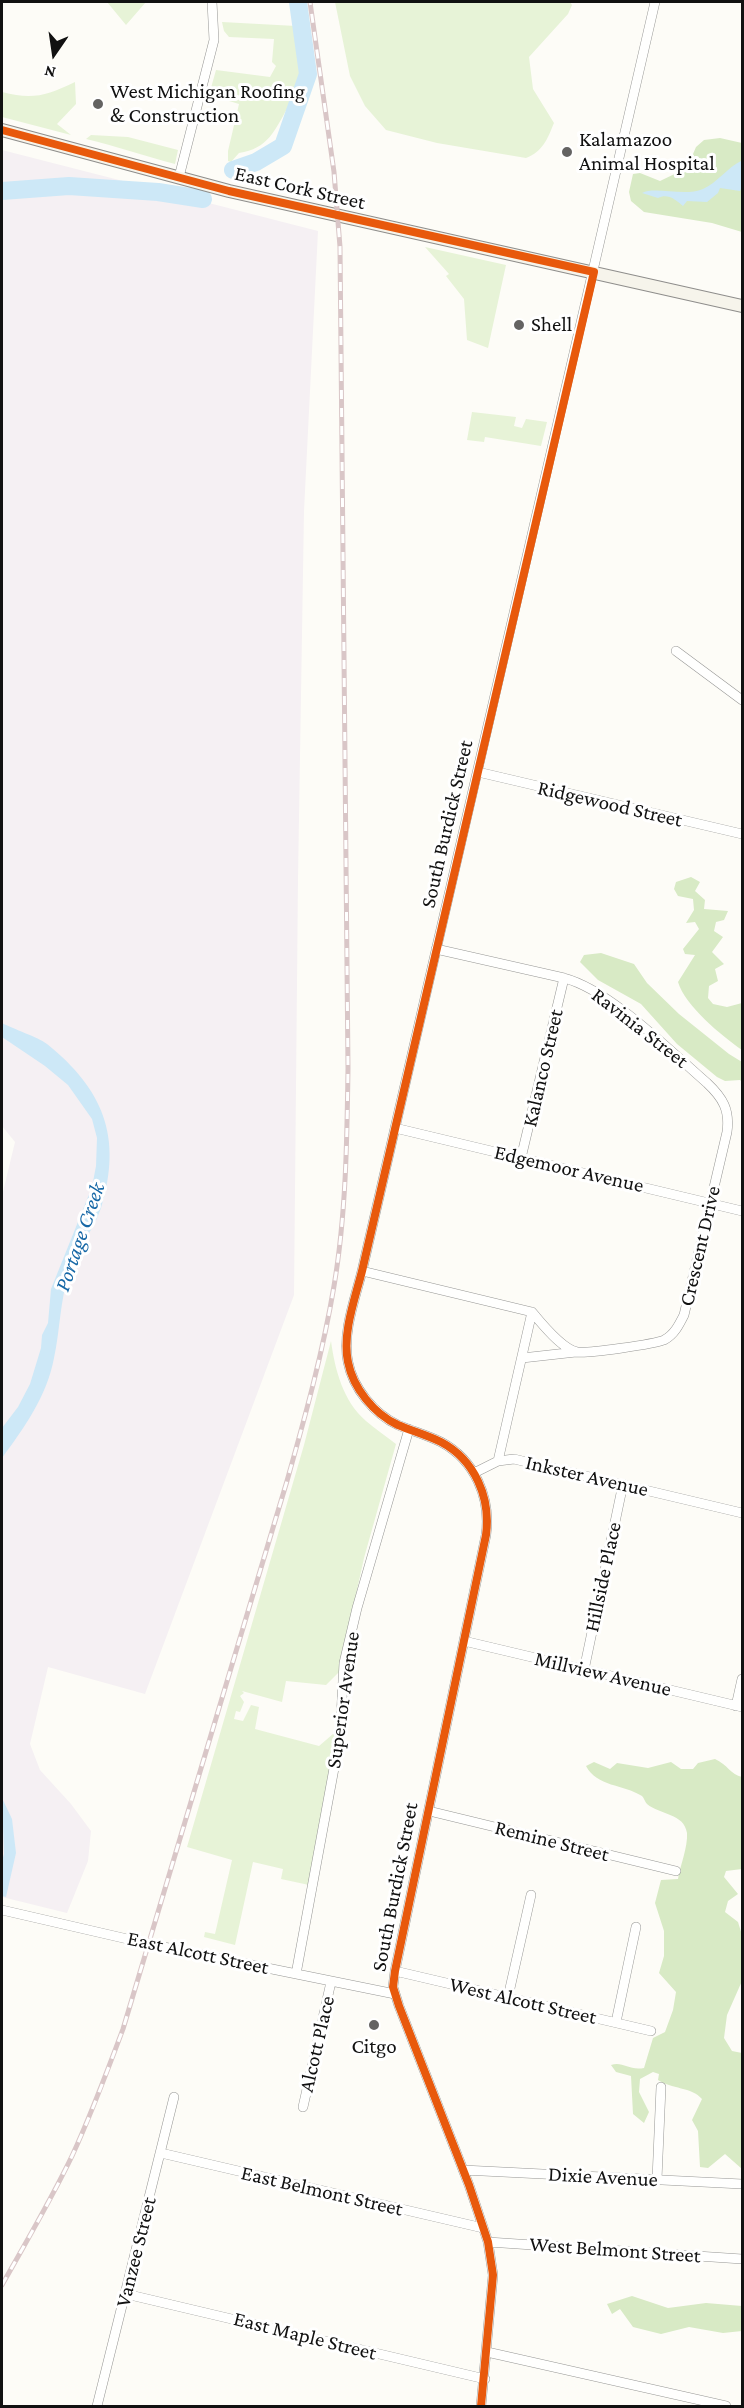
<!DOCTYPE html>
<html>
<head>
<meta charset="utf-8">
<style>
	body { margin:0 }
	#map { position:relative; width:744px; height:2408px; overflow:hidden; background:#fdfcf7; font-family:"Crimson Pro",serif }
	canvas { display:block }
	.frame { position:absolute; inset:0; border:3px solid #111; pointer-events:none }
	.north { position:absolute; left:24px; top:24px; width:60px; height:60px; -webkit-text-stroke:4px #fff; paint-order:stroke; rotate:193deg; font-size:16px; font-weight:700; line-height:24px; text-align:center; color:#111 }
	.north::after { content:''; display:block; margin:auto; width:21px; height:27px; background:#111; clip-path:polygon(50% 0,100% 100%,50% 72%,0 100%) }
</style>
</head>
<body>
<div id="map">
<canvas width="744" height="2408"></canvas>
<div class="frame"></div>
<div class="north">N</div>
</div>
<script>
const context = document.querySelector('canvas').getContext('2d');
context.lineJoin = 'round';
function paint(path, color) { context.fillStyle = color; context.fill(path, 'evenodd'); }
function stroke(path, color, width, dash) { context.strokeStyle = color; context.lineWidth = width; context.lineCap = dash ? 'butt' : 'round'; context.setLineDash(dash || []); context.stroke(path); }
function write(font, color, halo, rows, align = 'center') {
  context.font = font + ' "Crimson Pro",serif'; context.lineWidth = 6; context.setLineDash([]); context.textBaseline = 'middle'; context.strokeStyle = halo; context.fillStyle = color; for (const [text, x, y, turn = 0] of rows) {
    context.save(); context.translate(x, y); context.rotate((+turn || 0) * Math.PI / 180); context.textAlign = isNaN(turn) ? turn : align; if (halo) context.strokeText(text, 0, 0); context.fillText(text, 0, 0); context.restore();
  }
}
const industrial = new Path2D(`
	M2 150 318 231 304 511 298 879 294 1295 145 1694 48 1667 30 1744 40 1770 71 1804 91 1831 88 1861 67 1913 2 1897V1196L15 1142 2 1126Z`);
const green = new Path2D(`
	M107 2H146L126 25Z
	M335 2H570L572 5 568 14 529 57 533 89 554 123C547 140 543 151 526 158L437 143 386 130 365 106 350 76Z
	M222 22 296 26 303 74 292 106 288 107C275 130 268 149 239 153L231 162 228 161V151L239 104 209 95 216 70 270 77 276 66 272 62 274 39 229 37 224 31Z
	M75 82 76 104 57 124 71 135 2 117V92C32 100 46 96 75 82Z
	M91 135 128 137 178 150 175 164C145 156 116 146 86 139Z
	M425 247 506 265 488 348 467 340 464 299 446 276 449 274Z
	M472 412 516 417 514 426 522 428 526 419 547 422 541 446 485 437 484 442 467 440Z
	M331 1341C335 1370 343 1401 366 1421 375 1429 386 1436 396 1444L364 1558 339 1672 326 1685 286 1681 282 1702 242 1691 244 1693 240 1696 244 1702 240 1712 236 1711 234 1719 243 1721 251 1705 259 1707 255 1729 319 1746 333 1734H337L309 1885 281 1879 283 1869 253 1862 235 1945 204 1937 205 1932 215 1934 232 1860 187 1847 304 1445Z`);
const forest = new Path2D(`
	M720 138 742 143V232L712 223 644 212 631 201 629 192 633 174 640 173 660 181 687 168 696 147 704 140Z
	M691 877 700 882 695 891 705 900 704 909 728 911 724 920 716 922 714 931 723 937 712 952 724 964 715 969 718 981 709 986 708 998 713 1004 727 1007 742 1003V1050C722 1036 685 1006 678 982L695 955 685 954 683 949 699 929 695 922 686 923 694 910 693 899 678 896 674 889 676 882Z
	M601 953 634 964 647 983 679 1014 729 1054 742 1062V1082L740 1080 725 1081 717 1077 677 1044 641 1004 598 980 580 962 584 955Z
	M715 1759C727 1764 731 1775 742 1777V1869L726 1871 724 1877 738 1894 728 1901 725 1912 738 1922 742 1935V1981L727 2015 724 2038 732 2051 742 2053V2169L725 2154 708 2168 700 2167 698 2131 692 2120 702 2099C692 2087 671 2089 658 2080L659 2074 653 2072 640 2079 639 2092 649 2112 644 2123 633 2114 631 2076 616 2072 611 2065C623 2061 629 2071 644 2068L653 2038 665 2032 673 2010 676 1992 659 1973 664 1956V1931L655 1903 661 1880 678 1879C680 1866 688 1847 687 1833 684 1813 660 1815 647 1804 645 1802 644 1798 642 1796 623 1784 597 1787 586 1766L594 1762 610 1769 617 1763 648 1768 671 1762 681 1769H693L698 1763Z
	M632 2296 668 2308 706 2303 742 2306V2331L723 2333 689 2327 661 2334 633 2327 620 2309 612 2314 607 2304Z`);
const water = new Path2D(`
	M741 161 742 186 740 191 720 188 718 193 707 202 687 201 683 206C676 200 668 193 658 198L642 193C655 186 684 197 703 189 717 183 728 167 741 161Z
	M2 1023C13 1029 38 1037 47 1044 103 1089 123 1137 101 1208 93 1231 77 1250 69 1273 60 1300 60 1331 54 1358 47 1396 24 1428 2 1458V1428L18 1407 30 1384 41 1348 42 1335 48 1323 51 1289 92 1187 96 1166 97 1138 92 1119 68 1085 45 1066 2 1037Z
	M2 1798 12 1819 16 1853 6 1897 2 1896V1861L4 1854Z`);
const river = new Path2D(`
	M233 170 256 162 283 146 308 74 298 2
	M2 191 69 186 158 192 203 199`);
const street = new Path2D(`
	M179 177 214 40 212 2
	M676 651 742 700
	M478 772 742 834
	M436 949 564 978C610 990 670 1051 707 1083 723 1098 730 1110 727 1132L684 1315C679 1325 674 1335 664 1340 655 1344 586 1354 577 1352 562 1349 541 1323 532 1312
	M395 1128 742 1211
	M521 1158 564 978
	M362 1271 532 1312
	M522 1358 576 1352
	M498 1461 532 1312
	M474 1473 498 1461 514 1459 742 1513
	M464 1641 742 1707
	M584 1670 623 1484
	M736 1706 742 1679
	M429 1811 676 1871
	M2 1910 149 1944 395 1994
	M395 1971 651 2031
	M296 1974 340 1736 344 1663 357 1608 409 1429
	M508 1997 531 1895
	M616 2022 636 1927
	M303 2107 331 1982
	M161 2153 483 2228
	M463 2170 742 2184
	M657 2179 661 2087
	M488 2242 742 2259
	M126 2294 485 2379
	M487 2352 726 2406
	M97 2406 174 2097
	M481 2406 493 2275 488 2242 469 2185 399 2006 393 1987 395 1971 486 1535C491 1498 475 1460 441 1442 427 1435 412 1431 398 1425 374 1414 353 1388 348 1362 342 1333 355 1299 362 1271L655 2`);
const secondary = new Path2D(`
	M2 130 229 191 742 306`);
const rail = new Path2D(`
	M2 2285C26 2242 51 2200 72 2156 91 2115 107 2072 123 2029L287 1481C305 1417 323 1352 334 1286 346 1215 347 1141 348 1068L340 247 334 172 310 2`);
const cycleway = new Path2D(`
	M2 130 229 191 594 272 362 1271C355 1299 342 1333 348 1362 353 1388 374 1414 398 1425 412 1431 427 1435 441 1442 475 1460 491 1498 486 1535L395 1971 393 1987 399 2006 469 2185 488 2242 493 2275 481 2406`);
const markers = [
	[98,104,6,"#646362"],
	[567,152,6,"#646362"],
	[519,325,6,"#646362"],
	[374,2025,6,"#646362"]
];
const poiNames = [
	["West Michigan Roofing",110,92],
	["& Construction",110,116],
	["Kalamazoo",579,140],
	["Animal Hospital",579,164],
	["Shell",531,325],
	["Citgo",374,2047,"center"]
];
const streetNames = [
	["East Cork Street",300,188,13],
	["Ridgewood Street",610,804,13],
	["South Burdick Street",447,824,-77],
	["Ravinia Street",640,1028,38],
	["Kalanco Street",543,1068,-77],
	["Edgemoor Avenue",569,1169,13],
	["Crescent Drive",700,1246,-77],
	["Inkster Avenue",587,1476,13],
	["Hillside Place",603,1577,-78],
	["Millview Avenue",603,1674,13],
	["Superior Avenue",343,1700,-82],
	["Remine Street",552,1841,14],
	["South Burdick Street",395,1887,-79],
	["East Alcott Street",198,1953,12],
	["West Alcott Street",523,2001,13],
	["Alcott Place",317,2044,-77],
	["Dixie Avenue",603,2177,3],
	["East Belmont Street",322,2191,13],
	["West Belmont Street",615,2250,4],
	["Vanzee Street",136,2252,-76],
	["East Maple Street",305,2336,14]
];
const waterNames = [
	["Portage Creek",80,1237,-71]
];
paint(industrial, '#f5f0f3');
paint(green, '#e7f3d7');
paint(forest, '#d8eac5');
paint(water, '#cde8f7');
stroke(river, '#cde8f7', 18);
stroke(street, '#979795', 10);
stroke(secondary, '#8e8d8b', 14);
stroke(street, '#fffffe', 9);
stroke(secondary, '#f6f4eb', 12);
stroke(rail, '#d9c6c7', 5);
stroke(rail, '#fff', 3, [9]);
stroke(cycleway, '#e8590c', 8);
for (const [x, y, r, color] of markers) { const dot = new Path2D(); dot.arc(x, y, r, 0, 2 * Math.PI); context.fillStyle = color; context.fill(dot); stroke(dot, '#fff', 2); }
write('21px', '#111', '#fff', poiNames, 'left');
write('21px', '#111', '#fff', streetNames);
write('italic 22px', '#1768a6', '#fff', waterNames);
</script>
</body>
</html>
